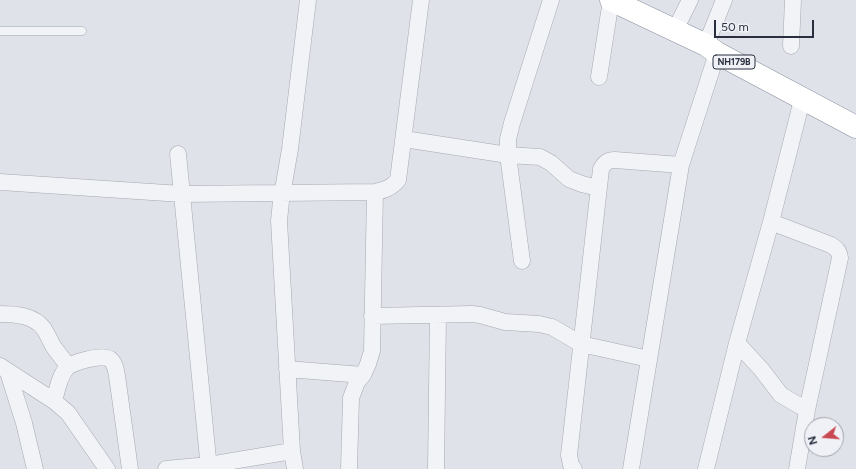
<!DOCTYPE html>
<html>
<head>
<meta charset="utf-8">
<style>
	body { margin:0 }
	#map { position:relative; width:856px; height:469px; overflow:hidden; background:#dfe2e8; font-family:Figtree,sans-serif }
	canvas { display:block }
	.north { position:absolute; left:804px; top:417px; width:40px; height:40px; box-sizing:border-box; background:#eff1f6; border:1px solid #a0a3ad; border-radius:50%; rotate:253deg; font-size:11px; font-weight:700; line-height:16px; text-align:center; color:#292f3f }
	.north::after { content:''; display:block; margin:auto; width:14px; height:18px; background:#c94851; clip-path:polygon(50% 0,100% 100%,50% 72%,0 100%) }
	.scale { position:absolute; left:714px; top:20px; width:100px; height:18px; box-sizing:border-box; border:2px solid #292f3f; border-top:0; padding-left:5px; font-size:12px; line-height:14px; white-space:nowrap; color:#292f3f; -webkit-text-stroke:3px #eff1f6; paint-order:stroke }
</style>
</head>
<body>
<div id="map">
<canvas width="856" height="469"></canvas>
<div class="north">N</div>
<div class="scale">50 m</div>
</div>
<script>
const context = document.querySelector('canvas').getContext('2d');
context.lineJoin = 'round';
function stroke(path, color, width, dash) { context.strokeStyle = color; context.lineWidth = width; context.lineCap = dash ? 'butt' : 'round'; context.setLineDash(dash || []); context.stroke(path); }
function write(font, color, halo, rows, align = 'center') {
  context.font = font + ' Figtree,sans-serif'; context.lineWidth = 3; context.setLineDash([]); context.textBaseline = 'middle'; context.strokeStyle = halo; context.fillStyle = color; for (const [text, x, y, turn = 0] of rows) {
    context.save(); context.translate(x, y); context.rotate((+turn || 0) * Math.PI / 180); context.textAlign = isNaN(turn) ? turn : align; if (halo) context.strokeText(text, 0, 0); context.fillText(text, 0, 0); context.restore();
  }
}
const lane = new Path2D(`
	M0 31H82`);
const street = new Path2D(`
	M675 30 690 0
	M706 45 724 0
	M791 46 793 0
	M599 77 611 0
	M404 139 508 155 540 157 551 163 569 179 582 184 598 188
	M178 154 209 469
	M0 182 182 194 375 192C385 190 391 188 398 180L421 0
	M771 222 831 245C837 249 839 251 840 258L807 410 797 469
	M522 261 508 155V139L512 123 551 0
	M0 314C15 314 34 315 44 329 47 334 50 340 53 346 58 353 63 359 68 366
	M372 316 472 314 480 315 505 322 539 324 552 327 581 344 649 359
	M737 343 761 369 781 395 807 410
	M0 366 54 401 68 413 107 469
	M287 369 363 375
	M8 372 24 423 35 469
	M54 401C57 391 59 377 66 369 71 362 102 354 110 359 115 363 116 370 117 376L130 469
	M166 469 209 465 292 451
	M295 469 292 451 279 221 281 201 290 149 308 0
	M349 469 351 398 357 382 363 375 368 364 372 351 375 192
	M436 469 438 315
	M574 469 571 465 569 455 601 169C605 162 608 160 615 160L681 165
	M631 469 681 165 717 53
	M706 469 737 343 771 222 802 100`);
const highway = new Path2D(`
	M611 0 706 45 717 53 856 127`);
const shields = [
	[734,62,42]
];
const shieldNames = [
	["NH179B",734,62]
];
stroke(lane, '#a5a9b2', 9);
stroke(street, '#a5a9b2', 17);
stroke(highway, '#878e9e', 23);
stroke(lane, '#f2f3f7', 8);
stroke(street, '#f2f3f7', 16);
stroke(highway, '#fff', 22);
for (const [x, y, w] of shields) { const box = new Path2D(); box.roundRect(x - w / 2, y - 7, w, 14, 3); context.fillStyle = '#eff1f6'; context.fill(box); stroke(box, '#292f3f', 1); }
write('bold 9px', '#292f3f', null, shieldNames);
</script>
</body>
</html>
